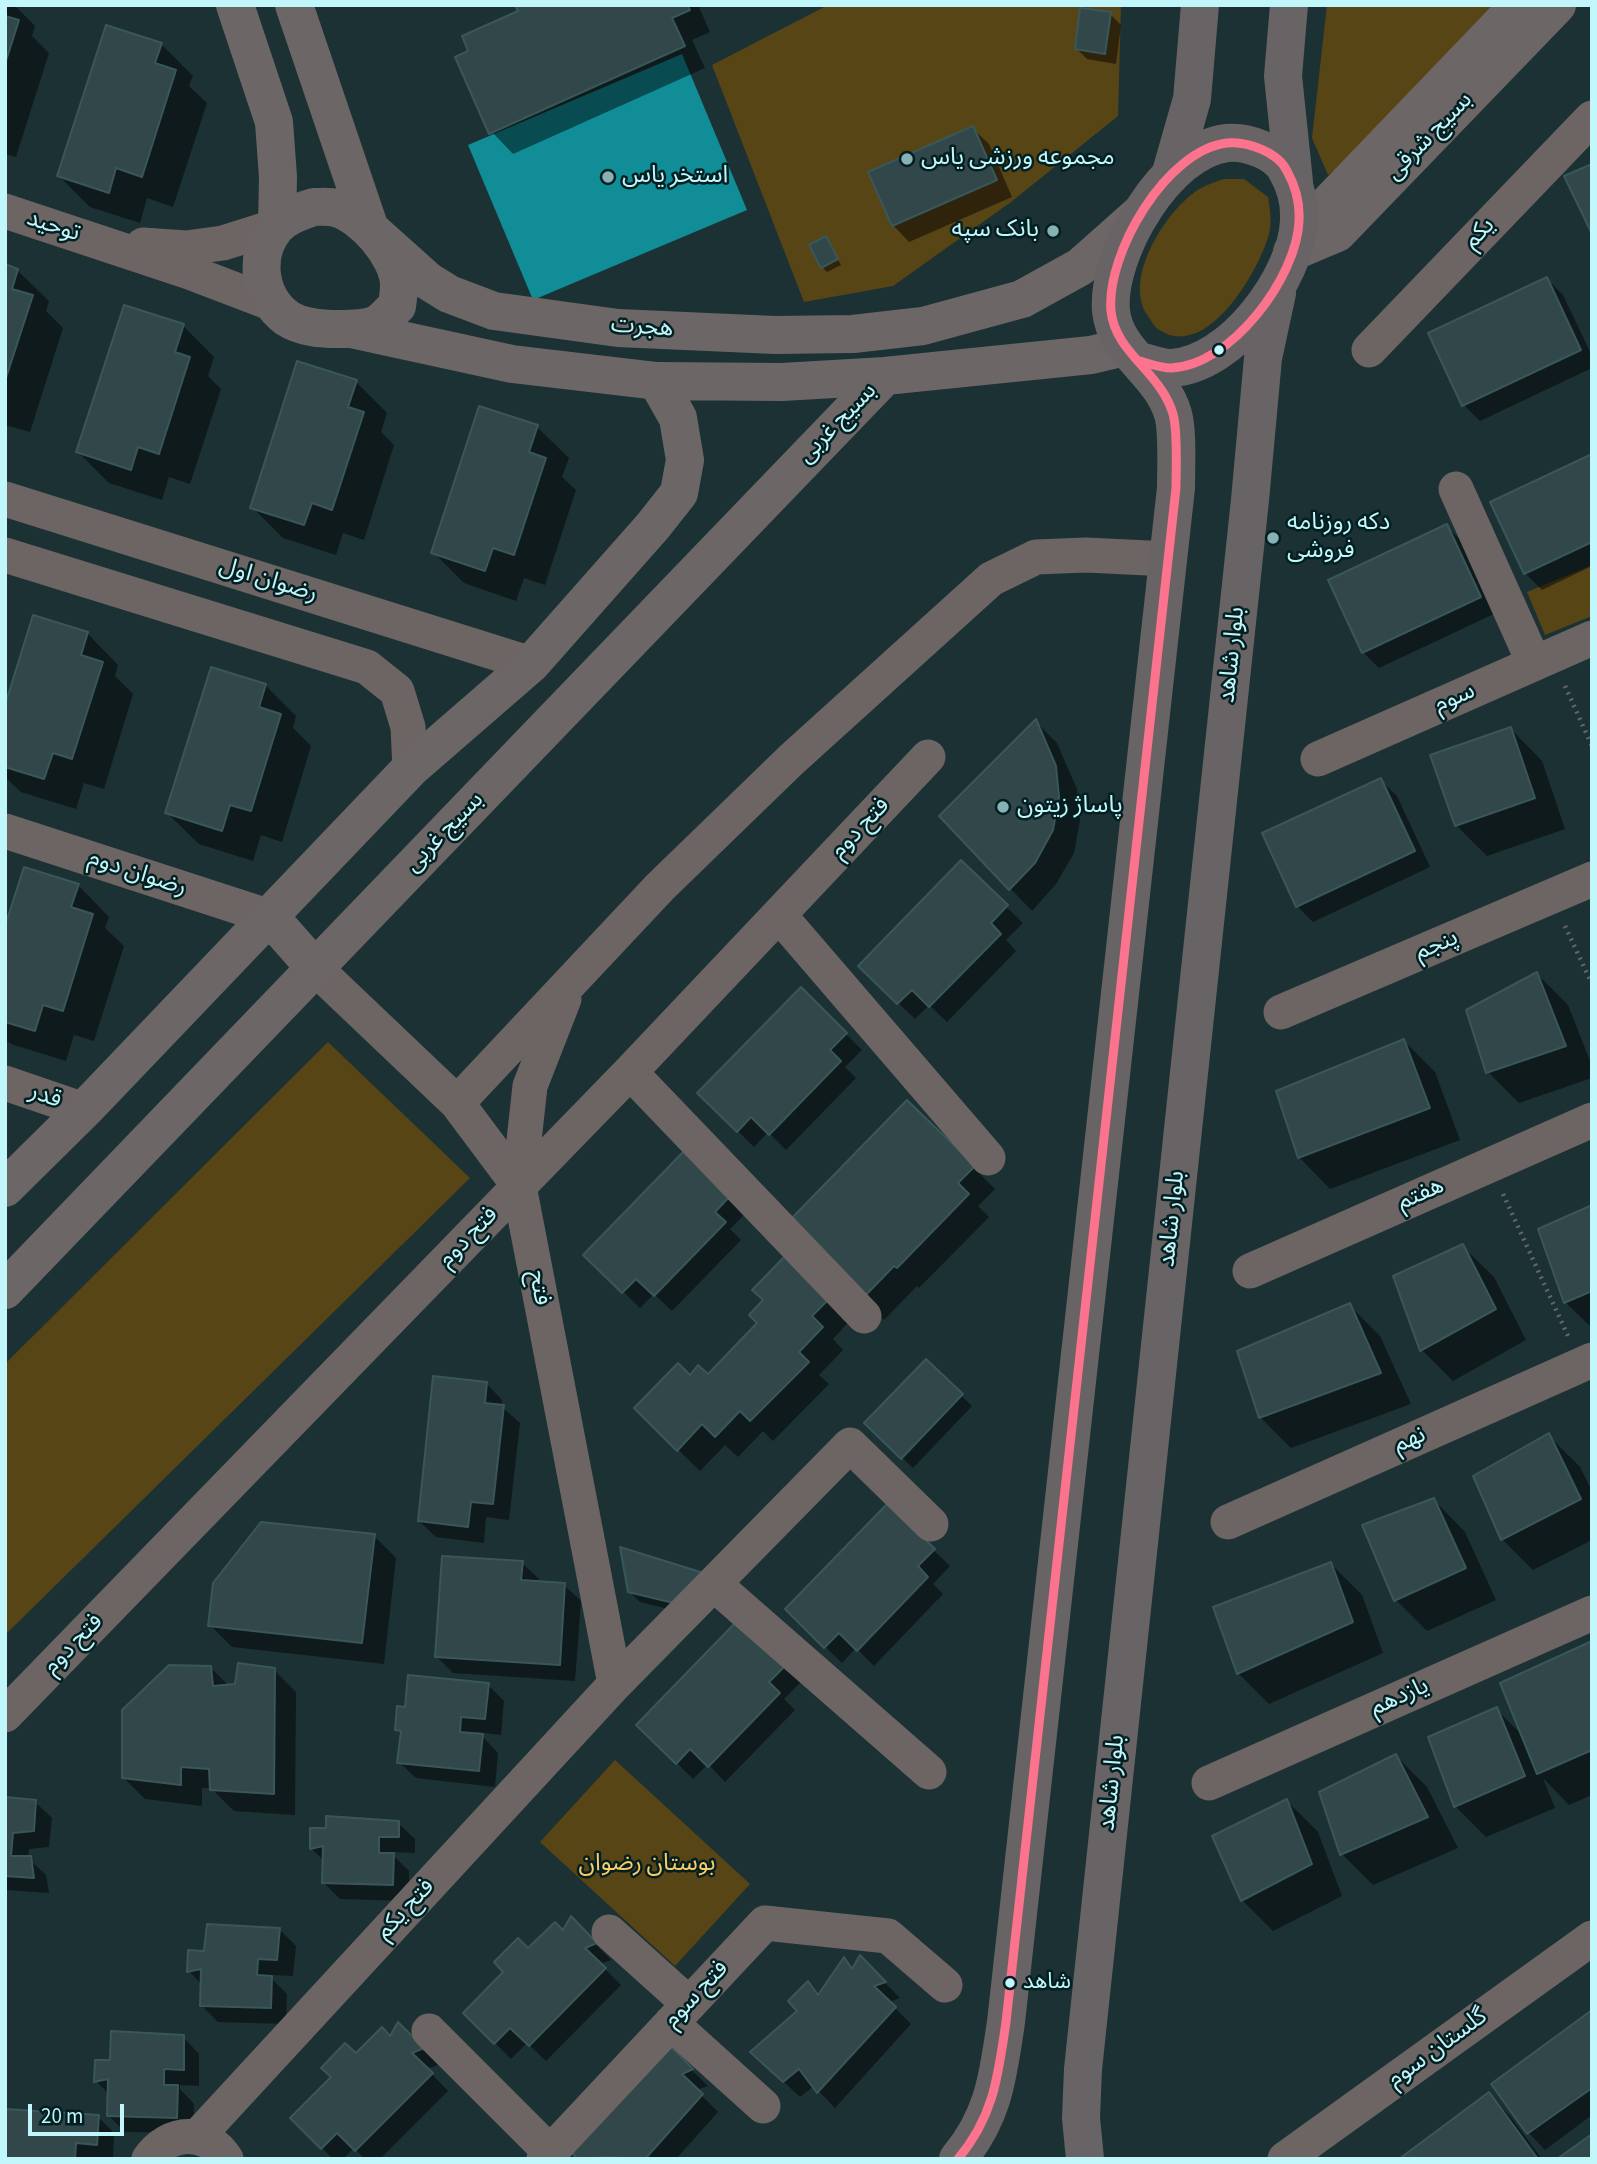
<!DOCTYPE html>
<html>
<head>
<meta charset="utf-8">
<style>
	body { margin:0 }
	#map { position:relative; width:1597px; height:2164px; overflow:hidden; background:#1c3133; font-family:"Source Sans 3",sans-serif }
	canvas { display:block }
	.frame { position:absolute; inset:0; border:7px solid #c1f6fb; pointer-events:none }
	.scale { position:absolute; left:28px; top:2104px; width:96px; height:32px; box-sizing:border-box; border:4px solid #c1f6fb; border-top:0; padding-left:9px; font-size:21px; line-height:24px; white-space:nowrap; color:#c1f6fb; -webkit-text-stroke:5px #041f21; paint-order:stroke }
</style>
</head>
<body>
<div id="map">
<canvas width="1597" height="2164"></canvas>
<div class="frame"></div>
<div class="scale">20 m</div>
</div>
<script>
const context = document.querySelector('canvas').getContext('2d');
context.lineJoin = 'round';
function paint(path, color) { context.fillStyle = color; context.fill(path, 'evenodd'); }
function stroke(path, color, width, dash) { context.strokeStyle = color; context.lineWidth = width; context.lineCap = dash ? 'butt' : 'round'; context.setLineDash(dash || []); context.stroke(path); }
function write(font, color, halo, rows, align = 'center') {
  context.font = font + ' "Source Sans 3","Noto Sans Arabic",sans-serif'; context.lineWidth = 5; context.setLineDash([]); context.textBaseline = 'middle'; context.strokeStyle = halo; context.fillStyle = color; for (const [text, x, y, turn = 0] of rows) {
    context.save(); context.translate(x, y); context.rotate((+turn || 0) * Math.PI / 180); context.textAlign = isNaN(turn) ? turn : align; if (halo) context.strokeText(text, 0, 0); context.fillText(text, 0, 0); context.restore();
  }
}
const green = new Path2D(`
	M828 5H1121L1118 116 1011 202 893 286 804 302 712 65Z
	M1327 5H1502L1359 153 1328 175 1312 138Z
	M1224 179H1244L1268 197C1270 210 1272 222 1269 234 1259 271 1206 363 1158 329 1154 327 1151 320 1148 316 1123 281 1162 218 1191 195 1200 187 1212 183 1224 179Z
	M1592 565V616L1545 635 1527 592Z
	M328 1042 470 1178 5 1635V1364Z
	M615 1760 750 1884 675 1966 540 1842Z`);
const water = new Path2D(`
	M682 54 747 210 533 300 468 145Z`);
const shadow = new Path2D(`
	M5 5H14L35 26 32 36 49 53 16 157 5 154Z
	M517 5H698L710 32 692 40 705 68 513 154 492 132 520 12Z
	M1110 14 1121 25 1116 64 1087 59 1077 49Z
	M161 44 193 76 189 86 207 103 173 207 147 198 140 223 90 207 59 176Z
	M972 128 989 144 1012 197 909 242 893 225Z
	M825 238 841 265 827 272 822 267Z
	M5 266 17 270 49 301 46 311 63 328 30 432 5 425Z
	M1547 279 1563 295 1592 356V368L1480 421 1464 405Z
	M183 326 214 357 208 376 221 389 190 484 169 477 162 500 109 483 78 452Z
	M356 382 387 413 381 432 394 445 364 540 343 533 336 555 283 538 252 507Z
	M537 427 569 458 562 477 576 490 545 585 524 578 516 601 464 583 433 552Z
	M1592 455V566L1542 590 1525 573Z
	M1446 526 1463 542 1496 613 1379 668 1363 652Z
	M87 633 118 665 115 676 133 694 104 789 84 783 76 809 21 792 5 777V711Z
	M265 685 296 716 293 728 311 746 282 842 261 835 253 861 199 844 167 813Z
	M1036 722 1057 743 1077 789 1080 820 1074 853 1056 884 1032 911 941 816Z
	M1511 729 1542 761 1565 829 1487 856 1456 825Z
	M1380 780 1397 796 1430 867 1313 922 1297 906Z
	M961 863 1023 923 1006 940 1016 951 947 1022 929 1005 915 1019 860 966Z
	M78 885 109 917 105 928 124 946 94 1041 74 1035 66 1061 11 1044 5 1039V932Z
	M1537 974 1568 1005 1592 1066V1078L1519 1103 1488 1072Z
	M801 989 862 1050 845 1067 856 1078 786 1150 768 1132 754 1147 700 1093Z
	M1404 1041 1435 1072 1460 1140 1330 1189 1299 1157Z
	M907 1102 995 1189 978 1206 989 1217 919 1288 917 1286 884 1320 787 1225Z
	M686 1151 747 1212 730 1229 741 1240 672 1311 654 1294 640 1308 585 1255Z
	M1592 1207V1328L1565 1302Z
	M1462 1246 1494 1277 1526 1340 1453 1381 1422 1350Z
	M793 1251 857 1313 833 1339 843 1350 819 1375 829 1384 773 1441 763 1431 738 1457 725 1445 700 1471 636 1408 690 1377H708L760 1323 765 1300Z
	M1349 1305 1380 1336 1411 1404 1291 1448 1260 1417Z
	M926 1362 972 1406 913 1468 866 1423Z
	M486 1383 502 1400V1407L520 1423 509 1520 486 1517 484 1543 436 1537 419 1521Z
	M1549 1436 1580 1467 1592 1491V1540L1533 1570 1502 1539Z
	M1434 1500 1465 1532 1496 1600 1427 1631 1396 1600Z
	M888 1506 950 1566 933 1584 943 1594 874 1666 856 1648 842 1663 787 1609Z
	M374 1536 396 1558 384 1664 232 1647 210 1625Z
	M622 1550 693 1615 640 1602 629 1591Z
	M522 1563 539 1579 538 1583 564 1585 581 1601 575 1681 453 1673 437 1657Z
	M1331 1564 1362 1595 1383 1653 1269 1704 1238 1673Z
	M739 1622 801 1682 784 1699 795 1710 725 1782 708 1764 693 1779 639 1725Z
	M1592 1642V1795L1569 1805 1543 1778 1555 1808 1486 1837 1455 1806 1496 1709 1523 1736Z
	M211 1668 229 1686 274 1670 296 1692 295 1815 234 1811 211 1788H202V1806L145 1799 123 1777Z
	M488 1685 504 1701 501 1735 477 1732V1736H482L498 1753 495 1787 416 1778 399 1762 402 1735 397 1729 406 1709Z
	M1396 1756 1427 1787 1458 1848 1373 1885 1342 1854 1321 1793Z
	M5 1799 35 1802 52 1818 49 1847 29 1849 28 1858 46 1875 49 1893 5 1890Z
	M1287 1801 1318 1832 1342 1896 1273 1931 1242 1900Z
	M398 1823 415 1839V1853L395 1852V1857L409 1871V1901L340 1899 324 1883V1861L311 1848Z
	M571 1919 611 1960 600 1964 621 1985 546 2061 527 2043 511 2059 465 2013 528 1951 564 1933Z
	M280 1930 296 1946 293 1976 273 1975V1980L287 1994 286 2024 218 2022 202 2006V1985L189 1971 205 1953Z
	M860 1958 900 1998 889 2002 911 2024 835 2108 814 2086 800 2097 769 2068 799 2011 808 1984 820 1996 844 1960 854 1970Z
	M1592 2012V2115L1545 2150 1529 2133 1494 2084Z
	M398 2025 438 2065 427 2069 448 2091 380 2159H365L354 2148 343 2159H333L292 2118 356 2056 390 2038Z
	M183 2037 199 2054V2086L180 2085V2089L194 2104 193 2133 125 2132 109 2116V2094L96 2081 112 2062Z
	M667 2046 708 2086 696 2090 718 2112 676 2159H580Z
	M1488 2094 1510 2116 1542 2159H1402Z
	M98 2117 114 2133 113 2159H5Z`);
const building = new Path2D(`
	M515 5H687L690 10 672 18 685 46 489 134 455 57 468 51 462 36 518 11Z
	M1080 8 1111 12 1105 54 1075 49Z
	M5 16 19 20 5 64Z
	M106 25 162 43 155 63 176 70 142 177 116 168 109 193 57 176Z
	M973 126 997 180 892 226 868 172Z
	M1592 164V234L1564 176Z
	M826 236 838 259 821 268 809 245Z
	M5 264 18 269 12 289 33 295 5 381Z
	M1547 277 1581 350 1462 406 1428 333Z
	M124 305 184 324 175 352 190 357 159 454 138 447 131 470 76 452Z
	M297 361 357 380 348 407 364 412 332 510 312 503 304 525 250 508Z
	M479 406 538 425 529 452 546 458 514 555 493 548 485 571 431 553Z
	M1592 454V542L1524 574 1490 502Z
	M1447 524 1481 597 1362 653 1328 580Z
	M33 615 88 632 81 655 103 662 72 759 53 753 44 779 5 767V705Z
	M211 667 266 684 259 707 281 714 251 811 230 805 222 831 165 813Z
	M1036 719 1056 766 1059 797 1053 830 1035 863 1009 890 939 816Z
	M1511 727 1535 798 1455 826 1430 755Z
	M1381 778 1415 851 1296 907 1262 833Z
	M961 860 1008 905 991 923 1001 934 929 1007 912 990 897 1004 858 966Z
	M24 867 79 884 71 907 93 914 63 1011 43 1005 35 1031 5 1022V926Z
	M1537 972 1566 1046 1486 1073 1466 1010Z
	M801 987 847 1033 830 1050 841 1061 769 1135 751 1117 737 1132 697 1093Z
	M1404 1039 1430 1108 1298 1158 1276 1091Z
	M907 1100 975 1166 958 1183 969 1194 897 1268 894 1266 861 1300 785 1225Z
	M686 1149 732 1194 715 1212 726 1222 654 1296 636 1279 622 1293 583 1255Z
	M1592 1205V1291L1564 1303 1538 1229Z
	M1463 1244 1496 1309 1420 1351 1393 1276Z
	M793 1248 837 1291 812 1316 823 1327 799 1352 809 1362 750 1421 740 1411 715 1437 702 1424 677 1451 634 1408 678 1363 690 1375 698 1365 708 1374 757 1323 749 1315 763 1300 752 1290Z
	M1350 1303 1381 1373 1259 1418 1237 1351Z
	M926 1359 963 1394 901 1459 864 1423Z
	M433 1376 487 1382 485 1403 504 1405 493 1504 471 1502 468 1527 418 1521Z
	M1549 1433 1581 1499 1501 1540 1473 1476Z
	M1434 1498 1466 1568 1394 1601 1362 1525Z
	M888 1503 935 1549 918 1566 928 1577 857 1651 839 1633 824 1648 785 1609Z
	M261 1522 375 1534 362 1643 208 1626 213 1583Z
	M620 1547 710 1575 682 1605 628 1592Z
	M442 1556 523 1561 521 1580 565 1583 560 1665 435 1657Z
	M1331 1562 1353 1622 1237 1674 1213 1607Z
	M739 1619 786 1665 769 1682 780 1693 708 1767 690 1749 676 1764 636 1725Z
	M1592 1641V1750L1537 1774 1500 1683Z
	M238 1663 275 1668 274 1794 210 1790 209 1769 181 1767V1785L122 1778V1710L169 1665 211 1666 213 1686 235 1684Z
	M408 1675 489 1683 485 1719 461 1717 460 1732 483 1734 479 1771 397 1763 401 1731 395 1730 397 1706 405 1707Z
	M1497 1707 1525 1776 1454 1807 1428 1737Z
	M1396 1754 1428 1817 1340 1855 1319 1792Z
	M5 1797 36 1800 34 1831 13 1833 11 1856H31L34 1878 5 1876Z
	M1287 1799 1312 1864 1241 1901 1212 1836Z
	M326 1816 399 1821V1837H379V1853H394L393 1885 322 1883 323 1846 310 1849V1828H326Z
	M571 1916 597 1943 585 1948 606 1968 529 2046 510 2028 494 2044 463 2013 503 1972 494 1962 518 1938 528 1948 555 1922 563 1930Z
	M207 1924 280 1928 277 1960 258 1959 257 1975 272 1976 271 2008 200 2006 201 1969 187 1972 188 1950 204 1951Z
	M860 1955 886 1982 874 1986 896 2007 817 2093 799 2069 783 2082 750 2052 797 2011 788 2001 808 1981 818 1995 844 1957 852 1969Z
	M1592 2010V2088L1527 2134 1491 2084Z
	M398 2022 424 2048 412 2053 433 2073 355 2151 337 2133 321 2149 290 2118 331 2077 321 2068 345 2043 356 2053 382 2027 390 2036Z
	M111 2031 184 2035V2070L164 2069V2085H178L177 2118 107 2116 108 2079 94 2082 95 2060H110Z
	M667 2043 693 2069 682 2074 703 2094 645 2159 606 2157 578 2159 558 2139Z
	M1489 2092 1538 2159H1399Z
	M5 2109 99 2115 97 2145 76 2143 75 2159H5Z
	M1592 2134V2159H1557Z`);
const path = new Path2D(`
	M1565 686 1592 746
	M1565 926 1592 984
	M1503 1194 1568 1336`);
const street = new Path2D(`
	M5 211 189 272 273 304
	M143 245 186 248 223 243 277 226
	M1369 350 1592 118
	M1456 489 1534 663
	M5 499 531 664
	M5 555 367 667 397 691 408 727 410 769
	M1318 759 1592 638
	M5 831 270 917
	M779 915 988 1158
	M315 968 457 1103 519 1186 615 1684
	M1281 1012 1592 879
	M630 1072 864 1316
	M5 1083 84 1110
	M457 1103 660 887 791 760 991 579 1036 557 1086 555 1169 559
	M519 1186 530 1086 564 999
	M1250 1271 1592 1120
	M1228 1522 1592 1360
	M714 1584 929 1772
	M5 1715 630 1072 928 757
	M1209 1783 1592 1613
	M609 1932 689 2004
	M671 2023 763 2106
	M429 2031 550 2152
	M197 2137 615 1684 850 1445 931 1524
	M149 2159C169 2130 207 2128 226 2159
	M544 2159 765 1923 888 1936 945 1985
	M1285 2159 1592 1938`);
const secondary = new Path2D(`
	M235 5 274 122 278 177 277 226
	M294 5 370 229 428 281 449 294 494 311 618 328 775 335 853 334 923 326 1022 299 1080 267 1142 212
	M314 207C321 207 329 206 336 208 363 215 398 256 399 284 399 291 398 299 397 306 391 311 384 320 377 324 366 329 350 329 339 329 322 329 302 328 287 318 258 297 253 254 276 227 286 216 300 211 314 207Z
	M1299 218 1326 206 1519 5
	M1292 252 1337 233 1557 5
	M351 329 512 364 657 381 782 382 885 376 1091 355 1125 347
	M270 917 315 968
	M5 1188 84 1110 410 769 531 664 653 526 679 493 685 460 678 418 657 381
	M5 1290 885 376`);
const primary = new Path2D(`
	M1289 5 1283 76 1294 182
	M1170 176 1192 99 1200 5
	M958 2159C994 2116 998 2076 1006 2022L1176 488C1176 469 1178 431 1173 414 1161 372 1115 353 1111 311 1106 254 1166 150 1227 143 1247 141 1278 152 1287 171 1296 187 1300 203 1299 221 1297 277 1231 366 1171 368 1161 368 1150 364 1140 361
	M1085 2159 1081 2118 1083 2069 1250 500 1263 358 1277 293`);
const bus1 = new Path2D(`
	M958 2159C994 2116 998 2076 1006 2022L1176 488C1176 469 1178 431 1173 414 1161 372 1115 353 1111 311 1106 254 1166 150 1227 143 1247 141 1278 152 1287 171 1296 187 1300 203 1299 221 1297 277 1231 366 1171 368 1161 368 1150 364 1140 361`);
const markers = [
	[907,159,7,"#87b1b5"],
	[608,177,7,"#87b1b5"],
	[1053,231,7,"#87b1b5"],
	[1219,350,6,"#c1f6fb"],
	[1273,538,7,"#87b1b5"],
	[1003,807,7,"#87b1b5"],
	[1010,1983,6,"#c1f6fb"]
];
const busNames = [
	["شاهد",1023,1983]
];
const streetNames = [
	["بسیج شرقی",1430,137,-46],
	["توحید",53,227,18],
	["یکم",1480,234,-46],
	["هجرت",642,328,4],
	["بسیج غربی",838,424,-46],
	["رضوان اول",268,581,17],
	["بلوار شاهد",1233,655,-84],
	["سوم",1455,699,-24],
	["فتح دوم",861,829,-47],
	["بسیج غربی",445,833,-46],
	["رضوان دوم",137,874,18],
	["پنجم",1437,946,-23],
	["قدر",45,1097,19],
	["هفتم",1421,1195,-24],
	["بلوار شاهد",1173,1219,-84],
	["فتح دوم",469,1238,-46],
	["فتح",538,1288,79],
	["نهم",1410,1441,-24],
	["فتح دوم",74,1645,-46],
	["یازدهم",1400,1698,-24],
	["بلوار شاهد",1113,1783,-84],
	["فتح یکم",406,1910,-47],
	["فتح سوم",697,1995,-47],
	["گلستان سوم",1438,2049,-36]
];
const poiNames = [
	["مجموعه ورزشی یاس",921,159],
	["استخر یاس",622,177],
	["بانک سپه",1039,231,"right"],
	["دکه روزنامه",1287,524],
	["فروشی",1287,552],
	["پاساژ زیتون",1017,807]
];
const parkNames = [
	["بوستان رضوان",647,1865]
];
paint(green, '#584515');
paint(water, '#108d96');
paint(shadow, '#0007');
paint(building, '#314749');
stroke(building, '#39575a', 2);
stroke(path, '#626767', 4.5, [2, 5]);
stroke(street, '#6d6564', 35);
stroke(secondary, '#6c6766', 38);
stroke(primary, '#686465', 38);
stroke(bus1, '#fc738d', 9);
for (const [x, y, r, color] of markers) { const dot = new Path2D(); dot.arc(x, y, r, 0, 2 * Math.PI); context.fillStyle = color; context.fill(dot); stroke(dot, '#041f21', 2.5); }
write('22px', '#c1f6fb', '#041f21', busNames, 'left');
write('24px', '#c1f6fb', '#041f21', streetNames);
write('24px', '#c1f6fb', '#041f21', poiNames, 'left');
write('24px', '#fccb65', '#041f21', parkNames);
</script>
</body>
</html>
